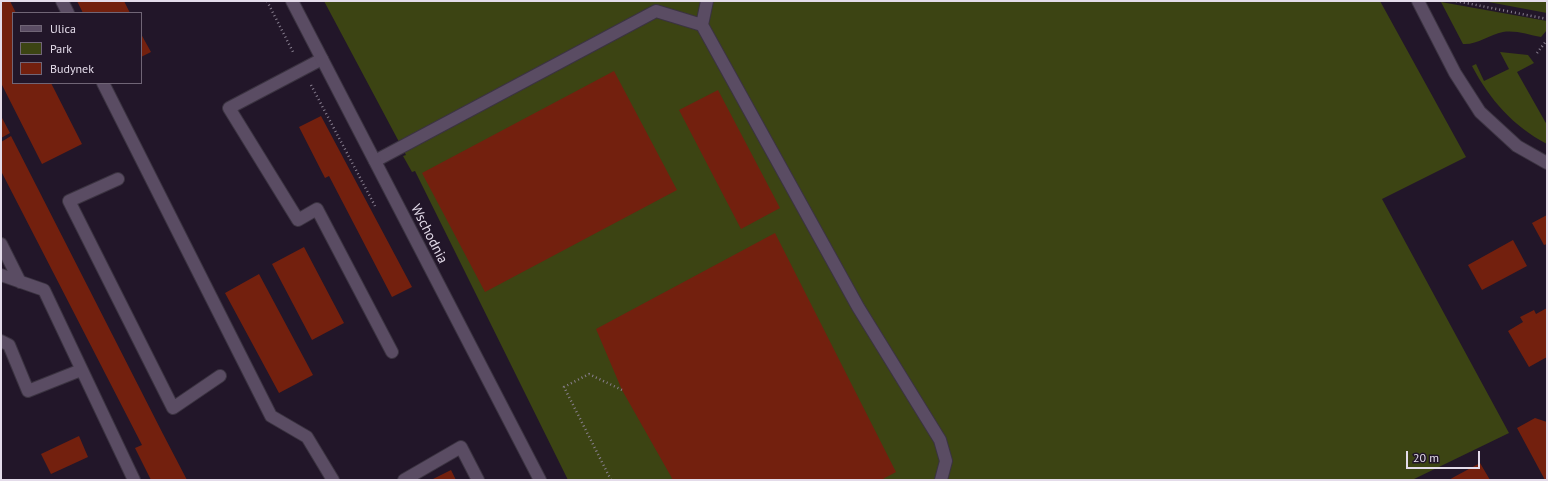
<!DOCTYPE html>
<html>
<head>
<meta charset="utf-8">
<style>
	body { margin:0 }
	#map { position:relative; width:1548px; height:481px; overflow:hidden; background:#221629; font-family:"PT Sans",sans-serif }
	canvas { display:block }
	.frame { position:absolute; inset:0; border:2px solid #e4dcea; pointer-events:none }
	.legend { position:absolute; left:12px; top:12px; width:130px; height:72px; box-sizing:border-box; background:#221629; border:1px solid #706576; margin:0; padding:5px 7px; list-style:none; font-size:12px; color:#e4dcea }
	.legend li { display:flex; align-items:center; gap:8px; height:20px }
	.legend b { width:20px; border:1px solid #706576 }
	.scale { position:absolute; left:1406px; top:451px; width:74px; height:18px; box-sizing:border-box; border:2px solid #e4dcea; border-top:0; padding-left:5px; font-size:12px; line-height:14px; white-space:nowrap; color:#e4dcea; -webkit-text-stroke:3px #221629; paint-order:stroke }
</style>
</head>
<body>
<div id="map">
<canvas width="1548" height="481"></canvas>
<div class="frame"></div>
<ul class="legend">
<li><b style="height:5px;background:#5a4c63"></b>Ulica</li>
<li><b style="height:11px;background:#3c4413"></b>Park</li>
<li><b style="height:11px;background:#73200e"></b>Budynek</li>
</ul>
<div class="scale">20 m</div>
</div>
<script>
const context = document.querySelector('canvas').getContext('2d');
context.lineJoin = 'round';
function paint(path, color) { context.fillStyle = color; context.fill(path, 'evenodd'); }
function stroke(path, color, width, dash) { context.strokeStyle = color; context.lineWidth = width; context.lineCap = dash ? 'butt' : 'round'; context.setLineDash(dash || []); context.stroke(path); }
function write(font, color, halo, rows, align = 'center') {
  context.font = font + ' "PT Sans",sans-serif'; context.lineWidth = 4; context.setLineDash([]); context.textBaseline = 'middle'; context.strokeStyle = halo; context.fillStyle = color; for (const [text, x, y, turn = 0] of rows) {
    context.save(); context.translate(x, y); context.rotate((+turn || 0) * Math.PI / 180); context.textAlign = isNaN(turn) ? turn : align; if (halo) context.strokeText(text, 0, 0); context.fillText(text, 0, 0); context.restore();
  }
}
const green = new Path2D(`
	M324 1H1380L1466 157 1382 199 1509 433 1412 480H568L415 171 412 172 403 156 406 155Z
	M1483 1H1547V13Z
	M1441 2 1547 21V30L1541 37C1529 35 1516 30 1503 32 1489 35 1477 45 1463 44Z
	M1500 52 1528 55 1534 63 1517 72 1547 125V144C1513 126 1490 100 1472 66L1476 64 1484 81 1509 69Z`);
const building = new Path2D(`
	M1 1H10L16 13H13V83H51L82 144 42 164 1 83Z
	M77 1H124L130 13H83Z
	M141 34 151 52 141 57Z
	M614 71 677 190 485 292 422 173Z
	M718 90 780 208 741 229 679 110Z
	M1 116 10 133 1 138Z
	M321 116 412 287 392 297 329 176 325 178 299 127Z
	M11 136 163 434 187 480H151L135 448 142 445 1 171V142Z
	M1547 215V244L1544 245 1532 223Z
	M775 233 896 472 881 480H673L622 390 596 329Z
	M1513 240 1527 266 1482 290 1468 265Z
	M304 247 344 323 312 340 272 264Z
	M259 274 313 375 279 393 225 293Z
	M1547 308V357L1529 367 1508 331 1523 322 1520 317 1534 310 1536 314Z
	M1535 418 1547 422V480H1545L1517 428Z
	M79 436 88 457 51 474 41 454Z
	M1480 463 1490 480H1449L1454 477Z
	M451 470 456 480H431Z`);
const path = new Path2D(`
	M267 1 294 54
	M1456 1 1547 19
	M1537 53 1547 40
	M311 85 375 206
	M611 480 564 387 589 374 622 390`);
const lane = new Path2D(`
	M62 1 68 13
	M707 1 702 25 858 307 940 440 946 461 941 480
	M322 59 229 108 298 220 317 209 392 352
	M103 83 271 416 307 437 333 480
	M375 161 656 11 702 25
	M118 179 69 201 173 408 220 376
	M1 244 20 282
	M1 275 44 290 134 480
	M1 341 9 345 28 391 81 370
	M404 480 461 447 478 480`);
const street = new Path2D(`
	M292 1 540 480
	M1418 1 1455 73 1480 112 1517 146 1547 163`);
const streetNames = [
	["Wschodnia",429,234,63]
];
paint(green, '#3c4413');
paint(building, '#73200e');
stroke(lane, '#3b3341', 14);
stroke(street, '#3b3341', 14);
stroke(path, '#8a8091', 2.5, [1, 3]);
stroke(lane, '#5a4c63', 12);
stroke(street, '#5a4c63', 12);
write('14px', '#e4dcea', '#221629', streetNames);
</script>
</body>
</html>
